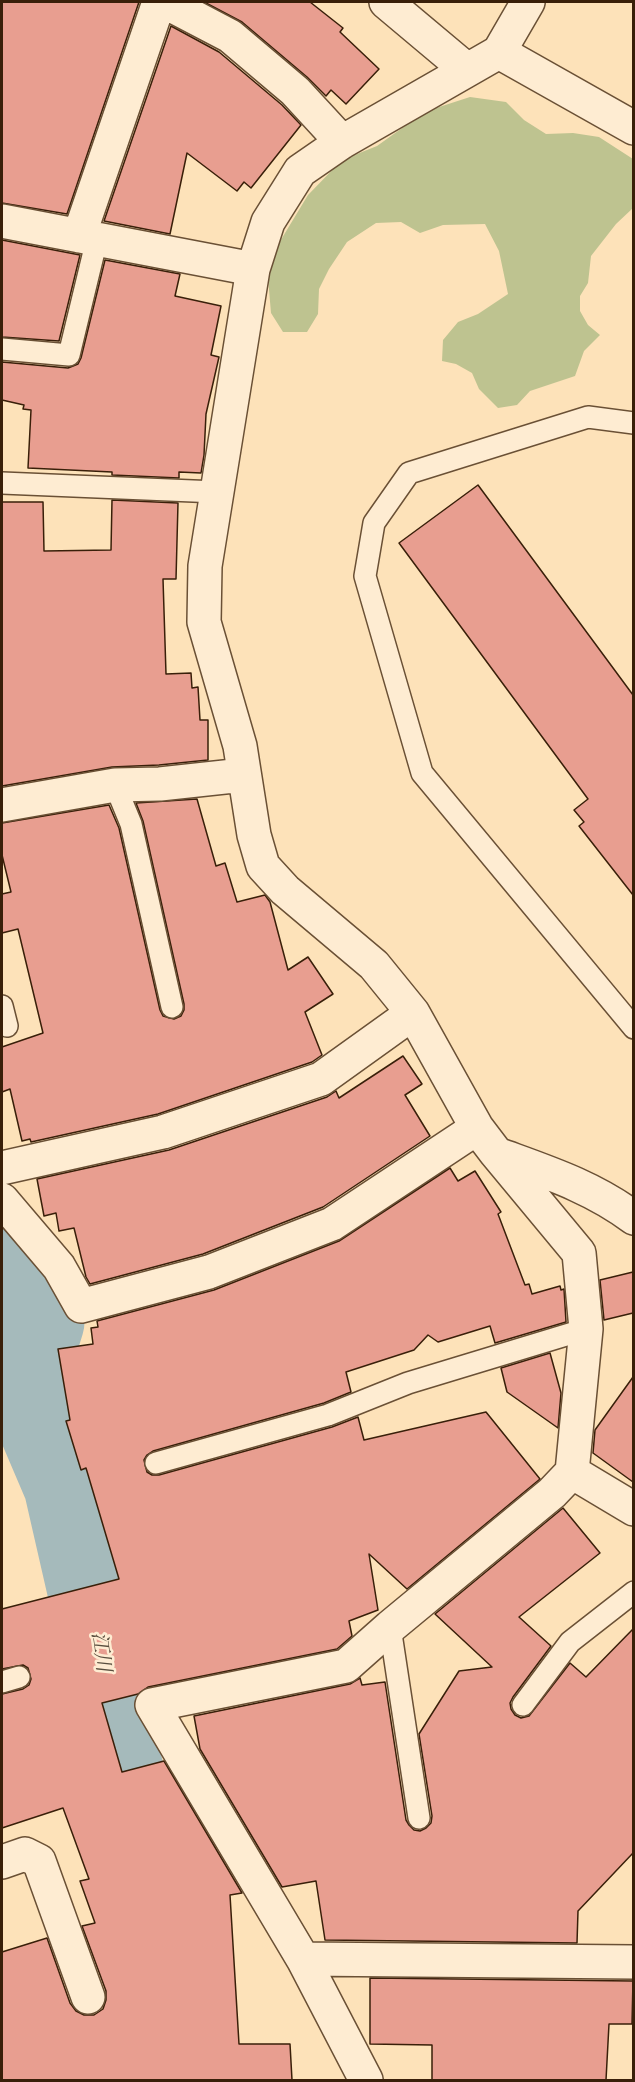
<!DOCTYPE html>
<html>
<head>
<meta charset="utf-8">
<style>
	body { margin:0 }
	#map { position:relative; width:635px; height:2082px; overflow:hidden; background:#fde2b9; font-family:Vollkorn,serif }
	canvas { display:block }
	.frame { position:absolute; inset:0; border:3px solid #391f09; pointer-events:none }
</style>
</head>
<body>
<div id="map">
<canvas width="635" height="2082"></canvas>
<div class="frame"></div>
</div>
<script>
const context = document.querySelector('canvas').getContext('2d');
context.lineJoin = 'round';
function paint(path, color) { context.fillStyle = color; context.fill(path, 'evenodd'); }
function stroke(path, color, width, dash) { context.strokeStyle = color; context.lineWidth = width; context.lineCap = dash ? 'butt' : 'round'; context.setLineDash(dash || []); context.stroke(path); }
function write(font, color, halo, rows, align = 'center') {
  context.font = font + ' Vollkorn,"Noto Serif JP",serif'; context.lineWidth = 5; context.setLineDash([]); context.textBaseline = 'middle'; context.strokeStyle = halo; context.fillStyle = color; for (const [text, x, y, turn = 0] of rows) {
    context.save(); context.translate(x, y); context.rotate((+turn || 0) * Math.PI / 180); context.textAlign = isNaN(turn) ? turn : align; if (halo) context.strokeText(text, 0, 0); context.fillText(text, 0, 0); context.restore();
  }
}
const green = new Path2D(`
	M470 97 506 102 524 120 546 134 573 133 599 137 633 159V208L616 224 591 256 588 283 580 296V311L588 325 600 335 584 351 575 376 530 391 517 405 498 408 479 389 472 373 456 364 442 361 443 340 458 322 478 314 508 294 499 251 485 224 443 225 420 233 401 222 376 223 347 242 329 269 319 289 318 314 307 332H283L271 313 268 278 276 248 308 195 342 160 377 146 419 116 433 109Z`);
const river = new Path2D(`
	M2 1239 40 1294 44 1322 23 1390 64 1486 99 1639 105 1699 175 1972 196 2041 195 2080`);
const building = new Path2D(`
	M2 2H139L67 214 2 203Z
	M204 2H310L343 28 340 32 379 69 346 104 331 90 326 96 307 77 242 22Z
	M171 26 219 52 282 105 301 125 251 188 244 182 237 191 187 153 170 234 104 221Z
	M2 240 80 255 59 341 2 337Z
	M105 260 180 274 175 296 221 306 211 355 219 357 206 414 204 455 201 473 179 472V478L112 475V472L28 468 31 410 23 409 24 405 2 400V362L68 368 78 364 81 358Z
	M478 485 633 695V895L579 826 584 822 574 810 588 799 399 543Z
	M112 500 178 503 176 579H163L166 674 191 673 192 688 198 687 200 720H208V760L159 765 112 767 2 786V502H43L44 551 111 550Z
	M197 799 216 866 225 863 237 902 265 895 270 902 288 970 308 957 333 994 305 1012 322 1055 312 1062 158 1114 31 1142 30 1139 22 1141 10 1089 2 1092V1047L43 1033 18 929 2 933V894L11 892 2 855V823L109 805 119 828 160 1010 163 1016 174 1019 181 1016 184 1010V1004L143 821 136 803Z
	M403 1056 422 1084 405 1095 430 1136 323 1207 203 1254 90 1284 86 1277 74 1228 59 1231 56 1213 44 1216 37 1179 169 1150 327 1097 336 1091 339 1098Z
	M450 1168 458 1181 475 1171 501 1212 498 1214 525 1285 529 1284 532 1294 560 1286 561 1290 564 1289 566 1322 495 1343 490 1326 438 1342 428 1335 414 1350 346 1372 351 1392 324 1403 153 1451 147 1455 144 1460 147 1472 152 1475H159L332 1427 358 1417 364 1440 486 1412 540 1479 407 1589 369 1554 378 1610 349 1621 352 1636 337 1649 148 1687 138 1694 102 1703 122 1772 164 1761 242 1893 230 1895 239 2044H290L292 2080H2V1952L47 1938 70 2003 76 2011 84 2015H94L103 2009 106 2000V1991L82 1926 95 1923 80 1881 89 1879 63 1808 2 1828V1694L23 1689 29 1685 31 1679 28 1668 23 1665 2 1669V1609L119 1579 86 1468 81 1470 66 1421 70 1420 58 1349 93 1344 91 1328 98 1327 97 1321 214 1290 339 1241Z
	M633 1272V1313L604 1320 600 1280Z
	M550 1353 561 1393 558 1428 507 1392 501 1368Z
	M633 1377V1482L593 1453 595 1430Z
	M563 1508 600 1553 519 1617 551 1646 513 1697 510 1703 511 1709 515 1715 521 1718 529 1716 570 1663 586 1677 633 1629V1853L578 1911 577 1943 325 1940 316 1881 282 1887 200 1749 194 1716 350 1684 360 1678 362 1685 385 1682 406 1820 409 1825 414 1830 420 1831 426 1828 431 1823 432 1816 419 1734 459 1671 492 1667 435 1614Z
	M370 1978 633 1981 632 2024H609L606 2080H432V2045L370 2044Z`);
const service = new Path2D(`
	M2 349 69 355 97 239
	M634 423 588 417 409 473 374 523 365 576 422 773 634 1028
	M2 483 217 492
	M115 785 131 824 172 1007
	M2 1006 7 1026
	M156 1463 328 1415 408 1383 586 1329
	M390 1627 419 1818
	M2 1682 19 1677
	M523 1705 570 1642 634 1592`);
const minor = new Path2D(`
	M165 2 230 36 295 91 342 142
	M386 2 467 70
	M528 2 499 52 342 142 300 171 268 222 253 269 205 566 204 622 240 746 254 835 263 866 285 890 374 965 413 1013 477 1128 496 1153 579 1253 586 1329 572 1472 634 1509
	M2 221 253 269
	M79 236 159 2
	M2 805 115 785 160 784 243 775
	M497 1154C546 1172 591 1186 634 1218
	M2 1168 163 1132 321 1079 413 1013
	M2 1200 59 1267 81 1306 209 1272 332 1224 477 1128
	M2 1862 25 1854 39 1861 88 1997
	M303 1959 634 1962
	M366 2080 303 1959 152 1705 346 1666 390 1627 552 1493 572 1472`);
const tertiary = new Path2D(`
	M499 52 634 128`);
const waterNames = [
	["江川",99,1652,82]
];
paint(green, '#bec390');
stroke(river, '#a5babb', 81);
paint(building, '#e89e90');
stroke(building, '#391f09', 1.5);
stroke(service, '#6a5035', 24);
stroke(minor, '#6a5035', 36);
stroke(tertiary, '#6a5035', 36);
stroke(service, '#feecd2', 21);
stroke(minor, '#feecd2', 33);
stroke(tertiary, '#feecd2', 33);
write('italic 20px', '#594e3e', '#feecd2', waterNames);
</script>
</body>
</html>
